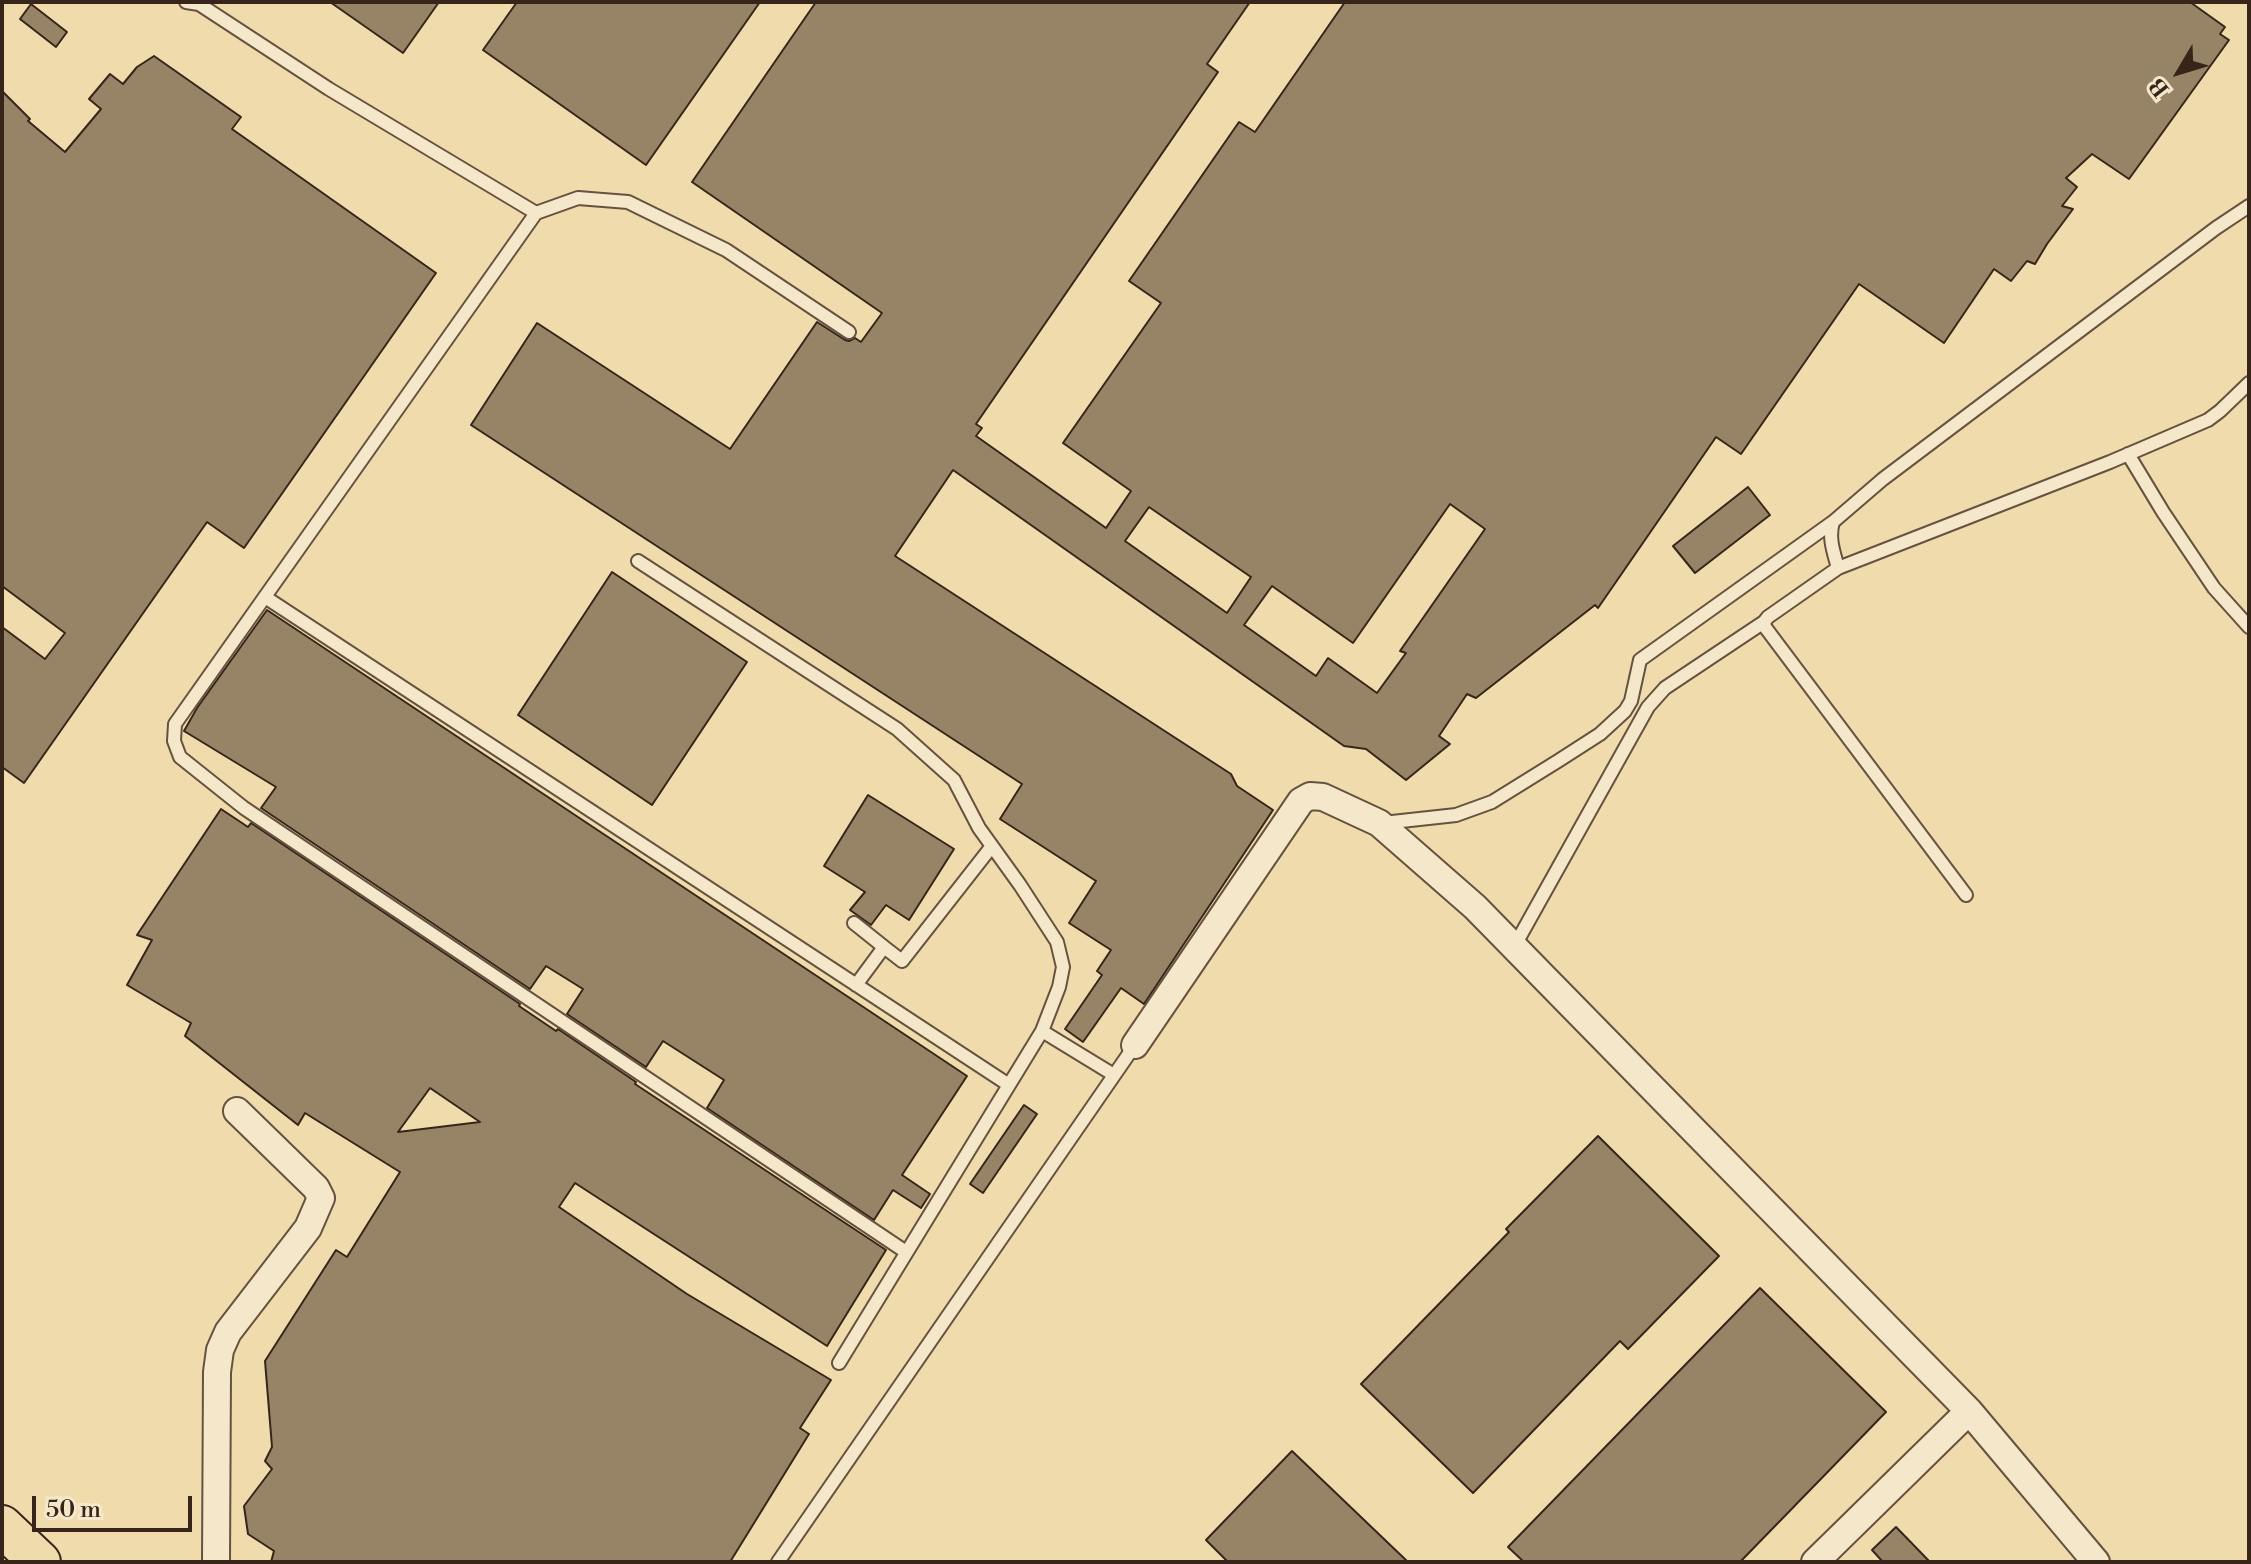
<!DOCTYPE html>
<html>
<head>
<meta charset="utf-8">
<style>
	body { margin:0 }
	#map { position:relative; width:2251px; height:1564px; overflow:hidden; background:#f0dbad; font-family:"Libre Bodoni",serif }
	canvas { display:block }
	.frame { position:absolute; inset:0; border:4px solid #37251a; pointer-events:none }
	.north { position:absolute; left:2139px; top:32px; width:80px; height:80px; -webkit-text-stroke:6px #f5e8ca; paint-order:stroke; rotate:232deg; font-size:22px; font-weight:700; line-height:32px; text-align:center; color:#37251a }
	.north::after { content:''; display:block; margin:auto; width:28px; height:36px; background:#37251a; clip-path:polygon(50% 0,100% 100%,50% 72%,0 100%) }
	.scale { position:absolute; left:32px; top:1496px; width:160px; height:36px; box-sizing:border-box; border:4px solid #37251a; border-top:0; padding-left:10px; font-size:24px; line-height:28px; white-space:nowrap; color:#37251a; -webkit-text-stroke:6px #f5e8ca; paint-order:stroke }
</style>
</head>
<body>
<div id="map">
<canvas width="2251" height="1564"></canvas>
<div class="frame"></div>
<div class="north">B</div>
<div class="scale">50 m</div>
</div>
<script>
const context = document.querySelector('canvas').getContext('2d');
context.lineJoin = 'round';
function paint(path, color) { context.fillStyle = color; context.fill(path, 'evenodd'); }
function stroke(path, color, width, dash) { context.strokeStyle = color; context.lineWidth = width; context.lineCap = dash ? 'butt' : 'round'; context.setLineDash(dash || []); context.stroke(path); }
const building = new Path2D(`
	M330 2H439L403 53Z
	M517 2H760L646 165 483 50Z
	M816 2H1250L1207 64 1218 72 976 424 982 428 976 436 1106 528 1131 491 1063 443 1161 303 1129 281 1239 122 1255 132 1345 2H2190L2225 27 2220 34 2229 40 2129 179 2092 154 2066 178 2077 187 2062 206 2073 209 2047 244 2035 264 2027 261 2011 281 1994 269 1944 343 1859 284 1741 454 1716 437 1598 608 1595 605 1476 698 1467 694 1439 736 1450 744 1406 780 1366 749 1344 746 953 470 895 556 1231 774 1237 786 1273 810 1144 1004 1121 988 1083 1042 1065 1029 1102 975 1097 971 1111 950 1069 923 1096 881 1000 819 1022 784 471 425 537 323 730 449 817 322 845 340 849 341 855 338 861 342 882 313 692 182ZM1450 504 1485 529 1400 651 1406 653 1377 693 1328 658 1316 676 1244 625 1272 586 1353 643ZM1149 507 1251 577 1227 613 1125 541Z
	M31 4 67 32 56 47 20 19Z
	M154 56 241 117 232 129 436 273 244 548 207 522 24 783 2 767V627L45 659 65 633 2 586V91L30 119 28 121 65 152 101 109 89 99 110 74 123 84 137 67Z
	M1748 487 1770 515 1695 573 1673 546Z
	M612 572 747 662 652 805 518 715Z
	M267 610 967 1076 902 1175 930 1194 921 1208 893 1190 874 1220 707 1108 724 1080 663 1041 646 1067 567 1014 583 989 546 966 530 989 261 808 276 787 184 731 197 708Z
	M868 795 954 849 909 920 886 905 871 925 850 910 865 892 824 866Z
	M221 809 248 827 251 823 520 1004 519 1006 556 1031 558 1029 636 1082 635 1084 886 1250 827 1346 575 1183 559 1207 687 1294 831 1380 800 1428 809 1434 730 1562H271L274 1551 248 1534 244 1506 272 1469 265 1461 272 1447 265 1361 336 1250 347 1257 400 1172 305 1113 298 1125 185 1036 191 1023 127 985 152 940 137 935ZM430 1088 480 1122 398 1132Z
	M1024 1105 1037 1114 983 1193 970 1184Z
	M1598 1136 1719 1256 1628 1349 1620 1341 1473 1493 1361 1384 1509 1232 1506 1229Z
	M1760 1288 1886 1412 1740 1562H1524L1508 1547Z
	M1292 1451 1408 1562H1228L1206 1540Z
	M1896 1527 1930 1562H1883L1872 1550Z`);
const lane = new Path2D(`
	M186 2 199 4 329 89 536 213 578 198 628 202 726 250 849 332
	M536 213 175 724 174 741 180 757 244 808 906 1252
	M2128 454 2163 512 2214 588 2249 627
	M638 561 897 729 954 780 979 828 1020 885 1057 942 1063 967 1059 987 1042 1031 839 1363
	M1838 568C1834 553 1828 538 1833 522L1883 479 2216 228 2249 206
	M265 597 1009 1085
	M1764 622 1765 627 1966 895
	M1383 823 1456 815 1492 802 1558 761 1600 734 1625 711 1631 701 1640 660 1833 522
	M854 923 884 947
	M1514 947 1648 707 1665 688 1764 622 1768 617 1838 568 2110 462 2208 420 2220 411 2249 383
	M856 985 884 947 902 961 992 846
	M1042 1031 1114 1075
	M778 1562 1135 1045`);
const street = new Path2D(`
	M1135 1045 1301 801 1310 796 1323 797 1379 823 1475 907 1969 1411 2096 1562
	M216 1562 217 1372 220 1350 228 1332 308 1228 321 1198 316 1188 237 1111
	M1815 1562 1969 1411`);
const primary = new Path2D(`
	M2 1526 40 1562`);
paint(building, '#978466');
stroke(building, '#37251a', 2);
stroke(lane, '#65523f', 16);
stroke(street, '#65523f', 30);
stroke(primary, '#37251a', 44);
stroke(lane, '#f5e8ca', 12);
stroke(street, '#f5e8ca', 26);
stroke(primary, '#f0dbad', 40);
</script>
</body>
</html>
